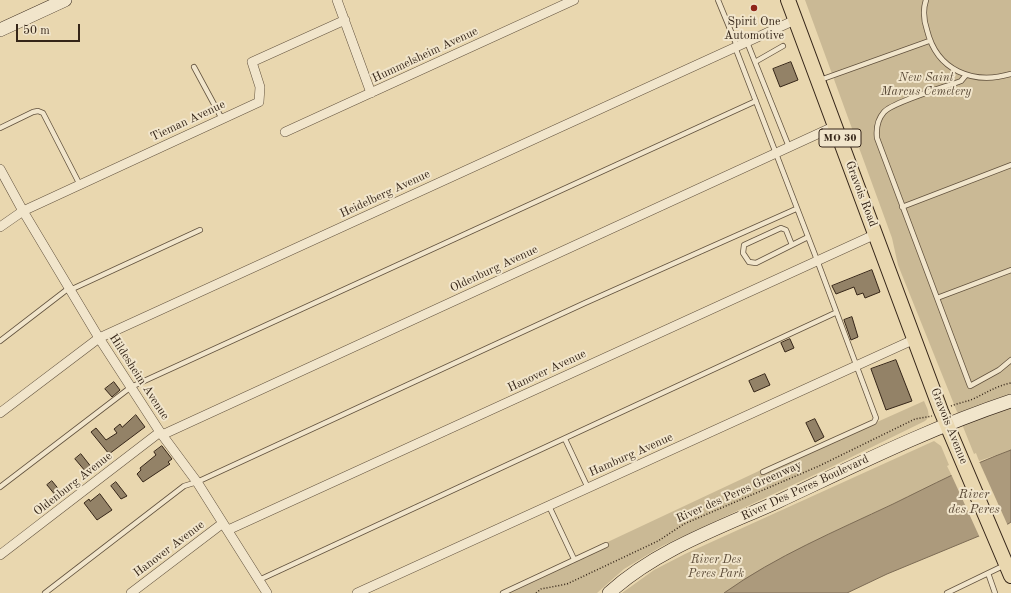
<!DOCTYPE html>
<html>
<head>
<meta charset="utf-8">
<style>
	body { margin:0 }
	#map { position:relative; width:1011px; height:593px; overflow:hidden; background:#e9d7af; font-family:"Old Standard TT",serif }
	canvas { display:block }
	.scale { position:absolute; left:16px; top:24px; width:64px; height:18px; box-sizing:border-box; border:2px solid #352518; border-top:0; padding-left:5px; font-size:12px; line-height:14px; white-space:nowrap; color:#352518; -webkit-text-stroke:3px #f1e5cb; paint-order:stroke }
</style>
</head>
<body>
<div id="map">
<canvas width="1011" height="593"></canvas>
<div class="scale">50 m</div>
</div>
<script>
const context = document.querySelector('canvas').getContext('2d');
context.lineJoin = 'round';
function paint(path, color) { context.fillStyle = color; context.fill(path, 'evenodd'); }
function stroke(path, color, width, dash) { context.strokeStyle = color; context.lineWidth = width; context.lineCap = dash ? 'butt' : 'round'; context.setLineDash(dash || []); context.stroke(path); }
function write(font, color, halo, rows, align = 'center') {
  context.font = font + ' "Old Standard TT",serif'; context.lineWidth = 4; context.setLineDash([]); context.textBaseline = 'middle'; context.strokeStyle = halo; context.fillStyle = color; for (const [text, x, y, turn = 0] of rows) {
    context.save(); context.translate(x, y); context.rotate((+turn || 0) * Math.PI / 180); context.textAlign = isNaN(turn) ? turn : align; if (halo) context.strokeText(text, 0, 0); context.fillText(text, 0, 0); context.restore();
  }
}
const green = new Path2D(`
	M805 0H1011V450L979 461 976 453 974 454 898 265 892 238Z
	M924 401C927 408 932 416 925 421L829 468 662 546 624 569 597 593H499L761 470 763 473Z
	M934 441 941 446 949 465 947 466 952 476 814 541 724 593H622L654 570 685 554Z`);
const water = new Path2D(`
	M1011 450V522L1008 524 887 574 847 593H724C776 556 836 531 893 504 932 485 970 465 1011 450Z`);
const pier = new Path2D(`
	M978 459 1008 526 980 538 951 474Z`);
const building = new Path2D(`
	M791 62 798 80 780 87 773 69Z
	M872 270 880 292 865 298 863 293 857 295 854 287 836 294 832 286Z
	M852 317 858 337 851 340 844 320Z
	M790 339 794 348 785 352 781 343Z
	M896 360 912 401 886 410 871 369Z
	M765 374 770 385 754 392 749 381Z
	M114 382 120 390 112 397 105 389Z
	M136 415 145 427 109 454 91 432 96 428 106 440 117 433 114 429 120 424 122 427Z
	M815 419 824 437 815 442 806 423Z
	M162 446 172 459 168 462 170 464 143 482 137 474 141 470 140 468 156 455 154 452Z
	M81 454 92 468 86 472 75 459Z
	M52 481 61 492 56 496 47 485Z
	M116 482 127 496 121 499 111 486Z
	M100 494 112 510 97 520 84 503 89 499 90 501Z`);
const path = new Path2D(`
	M951 406C958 403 966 402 973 399 986 393 996 386 1011 383
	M536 593 541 589 567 584 658 541 684 524 819 466 915 419 932 416`);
const lane = new Path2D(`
	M718 0 737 46
	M926 0C923 9 924 21 927 30 937 71 973 85 1011 74
	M747 42 789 147
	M735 47 817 260 876 418 874 422 763 472
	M755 62 783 46
	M194 67 222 119
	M966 75 961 81C945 87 893 102 884 112 877 120 876 129 877 138L970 386 999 370 1011 360
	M820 80 929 41
	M0 128 33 112 38 111 43 113 80 185
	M902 207 1011 165
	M792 245 786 230 781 228 744 245 743 253 749 262 756 263 808 237
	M70 290 200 230
	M937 298 1011 270
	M0 341 69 288
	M565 439 588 488
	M0 487 131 387 756 101
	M549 506 574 559
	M988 573 995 593
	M259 580 835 313
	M45 593 184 486 197 482 585 303 796 209
	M503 593 606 545
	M947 593 1005 565`);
const street = new Path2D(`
	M337 0 371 93
	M285 132 574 0
	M0 169 23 211 99 338 160 432 197 482 267 593
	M0 227 23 211 259 102 260 87 252 62 345 20
	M0 413 99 338 795 20
	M162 435 835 126
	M228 530 876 234
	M0 555 160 432
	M131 593 223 523
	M357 593 915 339`);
const secondary = new Path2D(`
	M0 30 65 0
	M609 593C656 550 719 528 777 502 854 466 930 428 1011 401`);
const primary = new Path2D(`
	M788 0 941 411 1011 576`);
const markers = [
	[754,8,4,"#8f2418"]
];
const shields = [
	[840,138,42]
];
const shieldNames = [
	["MO 30",840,138]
];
const poiNames = [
	["Spirit One",754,22],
	["Automotive",754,36]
];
const streetNames = [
	["Hummelsheim Avenue",425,55,-25],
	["Tieman Avenue",188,121,-25],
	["Heidelberg Avenue",385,194,-25],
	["Gravois Road",861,194,69],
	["Oldenburg Avenue",494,269,-25],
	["Hanover Avenue",547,371,-25],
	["Hildesheim Avenue",139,377,57],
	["Gravois Avenue",949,426,68],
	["Hamburg Avenue",631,455,-24],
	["Oldenburg Avenue",73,484,-38],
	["River Des Peres Boulevard",805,488,-25],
	["River des Peres Greenway",739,492,-24],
	["Hanover Avenue",169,549,-37]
];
const parkNames = [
	["New Saint",926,78],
	["Marcus Cemetery",926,92],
	["River Des",716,560],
	["Peres Park",716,574]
];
const waterNames = [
	["River",974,495],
	["des Peres",974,510]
];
paint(green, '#cab995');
paint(water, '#ac9a7c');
stroke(water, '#7c6b54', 1);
paint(pier, '#e9d7af');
paint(building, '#938267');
stroke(building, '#352518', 1);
stroke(lane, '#62523e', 6);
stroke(street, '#62523e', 10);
stroke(secondary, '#352518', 14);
stroke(primary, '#352518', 16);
stroke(path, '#352518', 1.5, [1, 2]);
stroke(lane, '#f1e5cb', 4.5);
stroke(street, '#f1e5cb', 9);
stroke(secondary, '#f1e5cb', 13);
stroke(primary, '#e9d7af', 14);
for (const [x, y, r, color] of markers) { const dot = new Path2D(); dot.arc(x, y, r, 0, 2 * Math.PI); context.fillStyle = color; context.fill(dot); stroke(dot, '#f1e5cb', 1.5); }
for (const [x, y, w] of shields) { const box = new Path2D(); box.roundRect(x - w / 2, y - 9, w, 18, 3); context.fillStyle = '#f1e5cb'; context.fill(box); stroke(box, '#352518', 1); }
write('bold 11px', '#352518', null, shieldNames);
write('12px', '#352518', '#f1e5cb', poiNames);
write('12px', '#352518', '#f1e5cb', streetNames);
write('italic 12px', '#5a4a37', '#f1e5cb', parkNames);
write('italic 13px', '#594836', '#f1e5cb', waterNames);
</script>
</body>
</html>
